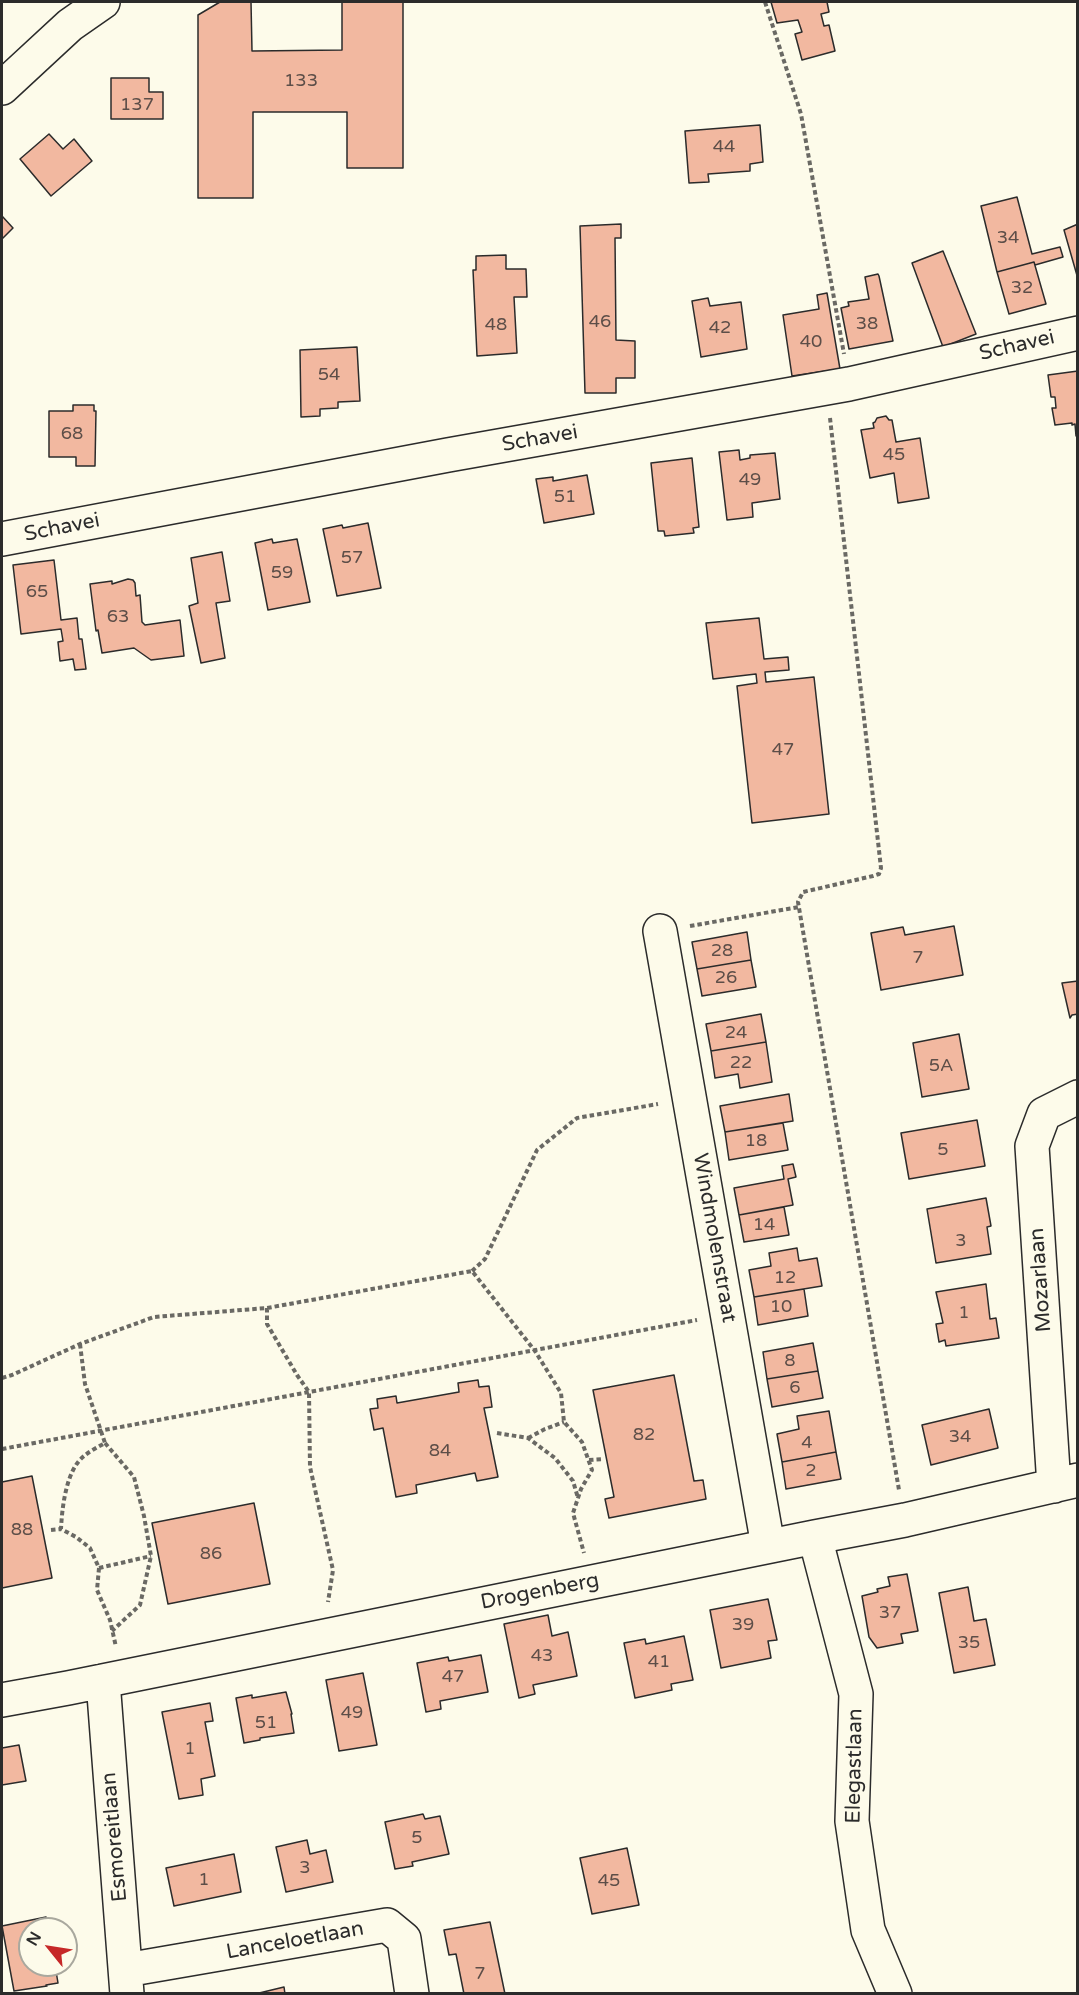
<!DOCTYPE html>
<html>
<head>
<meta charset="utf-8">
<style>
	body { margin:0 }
	#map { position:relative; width:1079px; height:1995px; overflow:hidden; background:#fdfbea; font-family:"Varela Round",sans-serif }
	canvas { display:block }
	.frame { position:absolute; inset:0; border:3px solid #2b2b2b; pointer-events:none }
	.north { position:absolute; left:18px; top:1917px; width:60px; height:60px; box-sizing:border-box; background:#fdfbea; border:2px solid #a9a89e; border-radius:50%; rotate:300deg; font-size:16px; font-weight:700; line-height:24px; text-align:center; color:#2b2b2b }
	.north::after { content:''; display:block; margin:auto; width:21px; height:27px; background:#c62828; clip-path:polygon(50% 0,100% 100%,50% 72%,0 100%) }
</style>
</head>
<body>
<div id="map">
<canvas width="1079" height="1995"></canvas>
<div class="frame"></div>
<div class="north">N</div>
</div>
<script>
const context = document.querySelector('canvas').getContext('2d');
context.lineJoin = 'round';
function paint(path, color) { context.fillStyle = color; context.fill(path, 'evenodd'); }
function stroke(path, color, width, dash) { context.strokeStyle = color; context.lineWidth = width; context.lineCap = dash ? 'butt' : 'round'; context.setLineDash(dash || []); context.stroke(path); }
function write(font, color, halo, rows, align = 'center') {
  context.font = font + ' "Varela Round",sans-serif'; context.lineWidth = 4.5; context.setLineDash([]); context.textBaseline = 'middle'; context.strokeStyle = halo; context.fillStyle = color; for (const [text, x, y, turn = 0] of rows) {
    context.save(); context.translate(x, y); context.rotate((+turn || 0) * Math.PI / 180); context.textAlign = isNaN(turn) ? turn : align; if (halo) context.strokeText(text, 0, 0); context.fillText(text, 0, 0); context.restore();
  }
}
const building = new Path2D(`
	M220 2H251L252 51 342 50V2H403V168H347V112H253V198H198V15Z
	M771 2H827L829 12 821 14 824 26 829 25 835 51 802 60 795 34 802 32 798 20 777 23Z
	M111 78H149V92H163V119H111Z
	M760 125 763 162 750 164V171L708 174 709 182 689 183 685 131Z
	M49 134 63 149 74 139 92 161 51 196 20 159Z
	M1017 197 1032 254 1060 247 1063 257 1035 265 1034 262 997 272 981 206Z
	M2 216 13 228 2 239Z
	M621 224V238H615L616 340 635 341V378H616V393H585L580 226Z
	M1078 224V279L1064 230Z
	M943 251 976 334 943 347 912 263Z
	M506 255V269H526L527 297H514L517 353 477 356 473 270H476V256Z
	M1034 262 1046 304 1009 314 997 272Z
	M878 274 879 276 893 341 849 349 841 308 849 306 848 302 869 299 865 277Z
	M827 293 840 369 792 376 783 315 819 309 817 295Z
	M708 298 710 306 741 302 747 349 701 357 692 301Z
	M357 347 360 401 338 402V408L320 409V416L301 417 300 350Z
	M1078 371V435L1076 436 1075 424 1072 425V423L1055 425 1052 408H1056L1055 397H1051L1048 375Z
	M73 405H94V411H96L95 466H76V457H49V411H73Z
	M886 416 889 420H892L896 442 920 438 929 498 898 503 894 473 870 478 861 430 874 428 873 423 875 422 877 418Z
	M739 450 740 460 750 458V455L775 453 780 499 752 503 753 517 727 520 719 452Z
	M692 458 699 527 693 528 694 533 665 536 664 531H658L651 463Z
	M587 475 594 514 544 523 536 479 553 477V481Z
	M368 523 381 588 337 596 323 529 342 525 343 528Z
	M272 539 273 543 297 539 310 602 268 610 255 543Z
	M222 552 230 601 216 603 225 658 201 663 189 606 198 603 191 558Z
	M54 560 61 620 77 618 79 639H82L86 669 75 670 73 659 60 661 58 642 63 641 61 629 21 634 13 565Z
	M128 579 133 580 135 583 136 596 140 595 142 622 145 625 180 620 184 656 151 660 134 648 102 653 98 630 96 631 90 584 112 581V584Z
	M759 618 764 659 788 657 789 670 765 672 766 682 814 677 829 814 752 823 737 686 757 683 756 674 713 679 706 623Z
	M954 926 963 975 881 990 871 933 903 927 905 935Z
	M747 932 751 960 697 969 692 942Z
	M751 960 756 987 702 996 697 969Z
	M1078 981V1014L1072 1015 1070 1018 1062 983Z
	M761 1014 766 1042 711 1051 706 1024Z
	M959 1034 969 1089 922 1097 913 1043Z
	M766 1042 772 1082 740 1088 738 1074 715 1078 711 1051Z
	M789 1094 793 1121 725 1132 720 1106Z
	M977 1120 985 1166 909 1179 901 1133Z
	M783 1123 788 1150 729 1160 725 1132Z
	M793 1164 796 1177 788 1179 793 1205 739 1215 734 1188 784 1179 782 1166Z
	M986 1198 991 1226 987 1227 991 1254 936 1263 927 1209Z
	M784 1207 789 1235 744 1242 739 1215Z
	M797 1248 799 1261 817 1258 822 1286 754 1297 749 1270 771 1266 769 1253Z
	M986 1284 990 1319 996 1318 999 1338 946 1346 945 1340 939 1342 936 1324 943 1323 936 1292Z
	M804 1289 808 1316 758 1325 754 1297Z
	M813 1343 818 1371 767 1379 763 1352Z
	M818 1371 823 1398 772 1407 767 1379Z
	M674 1375 694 1481 703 1480 706 1499 609 1518 605 1499 614 1497 593 1390Z
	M478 1380 479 1387 489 1386 492 1407 484 1408 498 1477 477 1481 475 1473 416 1485 417 1493 396 1497 383 1428 374 1430 370 1409 378 1408 377 1399 396 1396 397 1403 459 1392 458 1383Z
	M989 1409 998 1448 931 1465 922 1425Z
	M829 1411 836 1452 782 1462 777 1434 799 1429 797 1416Z
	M836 1452 841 1479 786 1489 782 1462Z
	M32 1476 52 1578 2 1588V1482Z
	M254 1503 270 1584 168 1604 152 1523Z
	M907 1574 918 1631 901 1634 903 1643 877 1648 869 1637 862 1596 878 1592 877 1589 890 1586 888 1577Z
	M968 1587 974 1621 986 1619 995 1665 954 1673 939 1593Z
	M768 1599 777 1640 768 1641 771 1658 721 1668 710 1610Z
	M548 1615 552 1636 568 1632 577 1676 533 1685 535 1694 519 1698 504 1624Z
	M684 1636 693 1680 671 1684 672 1690 635 1698 624 1643 645 1639 646 1644Z
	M481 1655 488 1692 440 1701 441 1709 426 1712 417 1663 448 1657 449 1661Z
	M363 1673 377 1745 339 1751 326 1680Z
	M286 1692 292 1714H291L294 1733 260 1738V1740L244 1743 236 1698 252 1695V1698Z
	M210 1703 213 1721 205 1722 215 1776 201 1779 203 1795 179 1799 162 1712Z
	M19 1745 26 1781 2 1785V1748Z
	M423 1814 425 1819 440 1816 449 1854 412 1862 413 1866 395 1869 385 1822Z
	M307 1840 310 1854 326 1850 333 1882 286 1892 276 1847Z
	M627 1848 639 1905 592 1914 580 1858Z
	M234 1854 241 1892 174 1906 166 1868Z
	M46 1917 48 1929H30V1965H55L58 1983 46 1985 47 1986 14 1991 2 1926Z
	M490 1922 505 1994H464L456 1954 449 1955 444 1930Z
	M284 1987 285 1994H255Z`);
const path = new Path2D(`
	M765 2 801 114 844 354
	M830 418 881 868 879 874 873 876 803 892 798 902 899 1490
	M690 926 799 907
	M472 1271 485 1259 537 1150 577 1118 658 1104
	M267 1308V1324L297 1375 309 1392 310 1467 333 1570 328 1602
	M80 1344 85 1384 105 1443C98 1447 90 1451 84 1456 66 1470 62 1508 61 1529L76 1537 90 1548 99 1568 97 1590 110 1620 116 1647
	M2 1378 12 1375 80 1344 154 1317 267 1308 472 1271 535 1351 561 1393 564 1422 582 1442 592 1470 581 1489 573 1513 584 1553
	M497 1433 528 1438 555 1458 573 1481 578 1498
	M528 1438 545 1429 564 1422
	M105 1443 134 1477 144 1516 151 1556 140 1605 112 1631
	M2 1449 697 1320
	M589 1460 604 1459
	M51 1530 61 1529
	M99 1568 151 1556`);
const minor = new Path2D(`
	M2 539 448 455 849 384 1078 333
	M660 931 768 1546
	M1054 1486 1032 1146 1044 1114 1078 1097
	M815 1537 856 1694 852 1821 868 1930 895 1994
	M103 1681 127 1994
	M2 1700 68 1688 815 1537 905 1520 1078 1480
	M126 1970 387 1925 404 1939 412 1994`);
const major = new Path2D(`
	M2 88 70 25 103 2`);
const numberNames = [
	["133",301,81],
	["137",137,105],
	["44",724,147],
	["34",1008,238],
	["32",1022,288],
	["46",600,322],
	["38",867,324],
	["48",496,325],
	["42",720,328],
	["40",811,342],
	["54",329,375],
	["68",72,434],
	["45",894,455],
	["49",750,480],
	["51",565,497],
	["57",352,558],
	["59",282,573],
	["65",37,592],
	["63",118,617],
	["47",783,750],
	["28",722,951],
	["7",918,958],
	["26",726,978],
	["24",736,1033],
	["22",741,1063],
	["5A",941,1066],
	["18",756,1141],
	["5",943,1150],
	["14",764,1225],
	["3",961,1241],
	["12",785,1278],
	["10",781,1307],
	["1",964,1313],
	["8",790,1361],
	["6",795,1388],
	["82",644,1435],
	["34",960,1437],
	["4",807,1443],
	["84",440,1451],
	["2",811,1471],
	["88",22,1530],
	["86",211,1554],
	["37",890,1613],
	["39",743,1625],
	["35",969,1643],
	["43",542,1656],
	["41",659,1662],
	["47",453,1677],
	["49",352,1713],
	["51",266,1723],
	["1",190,1749],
	["5",417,1838],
	["3",305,1868],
	["1",204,1880],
	["45",609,1881],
	["7",480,1974]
];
const streetNames = [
	["Schavei",1017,346,-13],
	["Schavei",540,439,-10],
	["Schavei",62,528,-11],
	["Windmolenstraat",714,1238,80],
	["Mozarlaan",1041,1280,-94],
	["Drogenberg",540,1592,-11],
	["Elegastlaan",855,1766,-89],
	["Esmoreitlaan",115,1837,-95],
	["Lanceloetlaan",295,1941,-10]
];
paint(building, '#f2b8a0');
stroke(building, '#2b2b2b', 1.5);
stroke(minor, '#2b2b2b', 36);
stroke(major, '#2b2b2b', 36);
stroke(path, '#6a6964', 4, [4.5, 3]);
stroke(minor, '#fdfbea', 33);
stroke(major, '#fdfbea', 33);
write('18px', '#5d4e48', null, numberNames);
write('21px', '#2b2b2b', '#fdfbea', streetNames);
</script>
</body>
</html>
